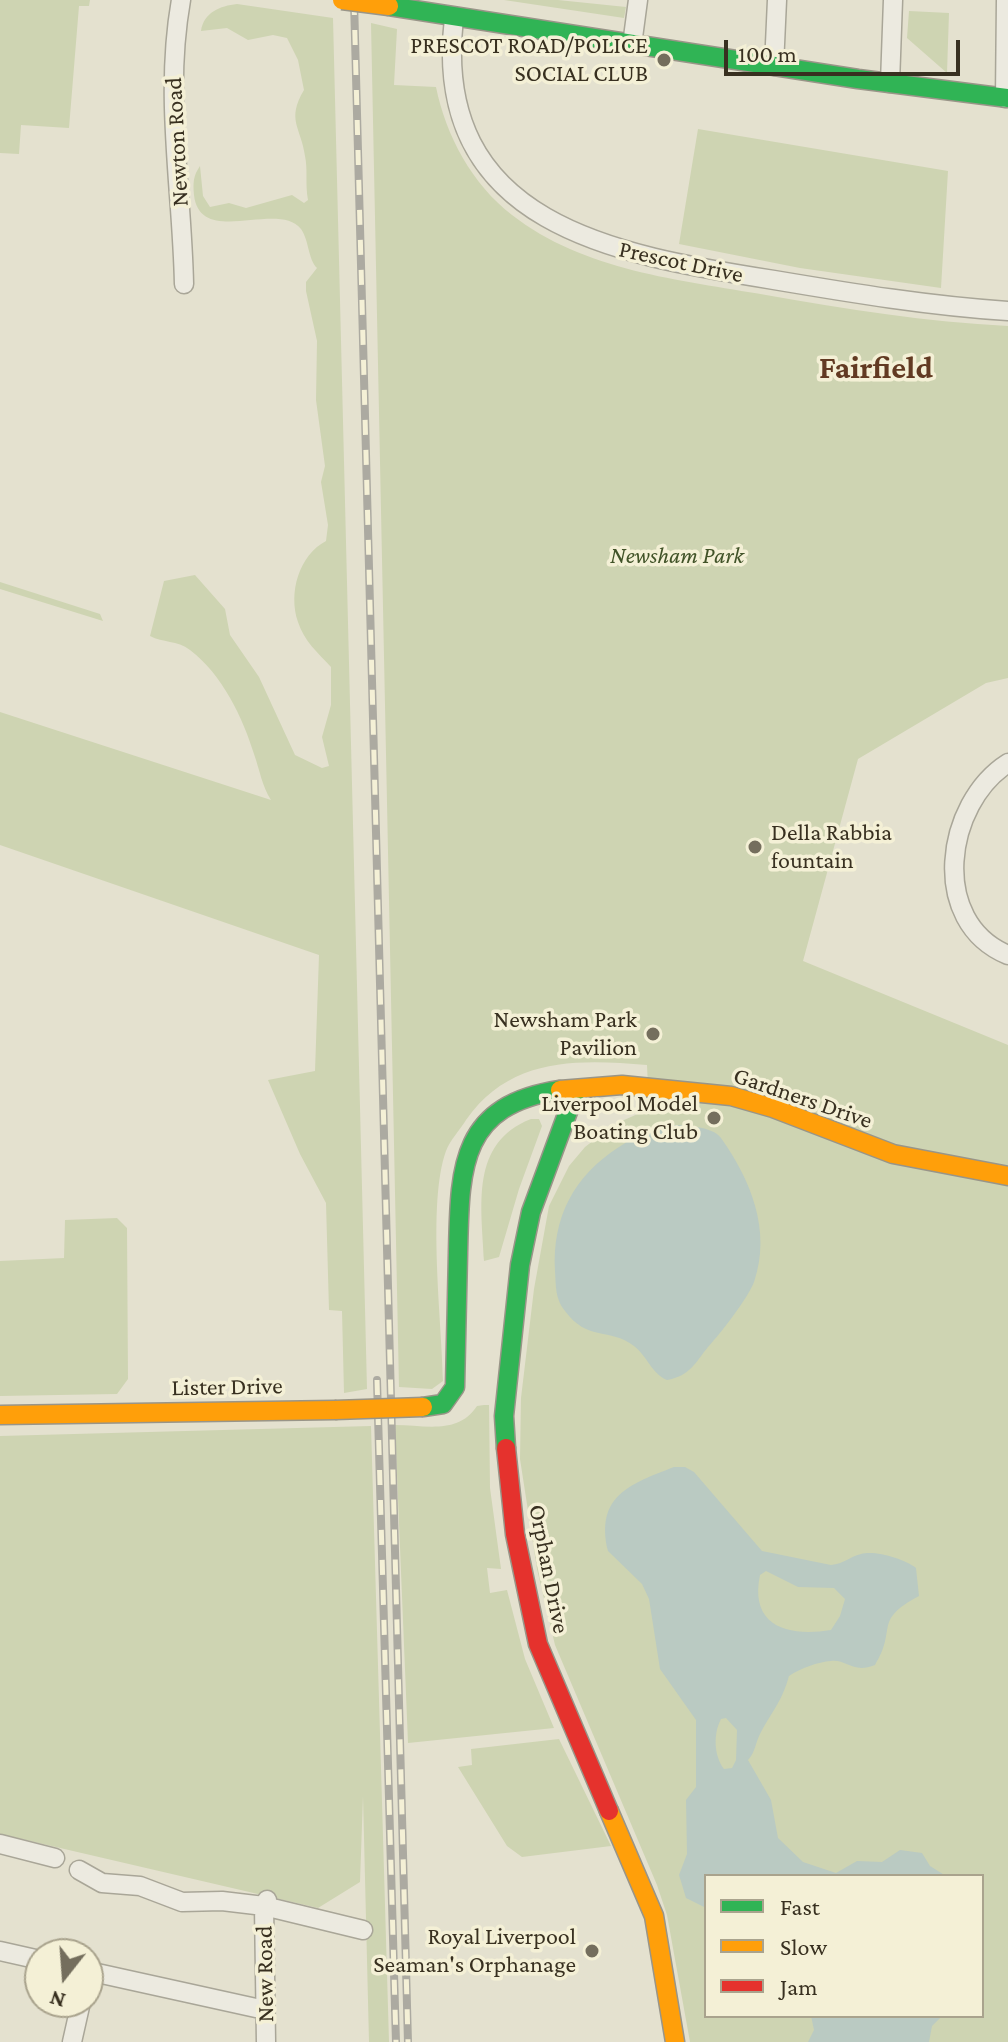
<!DOCTYPE html>
<html>
<head>
<meta charset="utf-8">
<style>
	body { margin:0 }
	#map { position:relative; width:1008px; height:2042px; overflow:hidden; background:#e4e1cf; font-family:"Crimson Pro",serif }
	canvas { display:block }
	.legend { position:absolute; left:704px; top:1874px; width:280px; height:144px; box-sizing:border-box; background:#f4f0d6; border:2px solid #a9a38d; margin:0; padding:10px 14px; list-style:none; font-size:24px; color:#383020 }
	.legend li { display:flex; align-items:center; gap:16px; height:40px }
	.legend b { width:40px; border:2px solid #a9a38d }
	.north { position:absolute; left:24px; top:1938px; width:80px; height:80px; box-sizing:border-box; background:#f4f0d6; border:2px solid #a9a38d; border-radius:50%; rotate:197deg; font-size:22px; font-weight:700; line-height:32px; text-align:center; color:#383020 }
	.north::after { content:''; display:block; margin:auto; width:28px; height:36px; background:#746e5d; clip-path:polygon(50% 0,100% 100%,50% 72%,0 100%) }
	.scale { position:absolute; left:724px; top:40px; width:236px; height:36px; box-sizing:border-box; border:4px solid #383020; border-top:0; padding-left:10px; font-size:24px; line-height:28px; white-space:nowrap; color:#383020; -webkit-text-stroke:6px #f4f0d6; paint-order:stroke }
</style>
</head>
<body>
<div id="map">
<canvas width="1008" height="2042"></canvas>
<ul class="legend">
<li><b style="height:10px;background:#30b455"></b>Fast</li>
<li><b style="height:10px;background:#ff9f0a"></b>Slow</li>
<li><b style="height:10px;background:#e5322d"></b>Jam</li>
</ul>
<div class="north">N</div>
<div class="scale">100 m</div>
</div>
<script>
const context = document.querySelector('canvas').getContext('2d');
context.lineJoin = 'round';
function paint(path, color) { context.fillStyle = color; context.fill(path, 'evenodd'); }
function stroke(path, color, width, dash) { context.strokeStyle = color; context.lineWidth = width; context.lineCap = dash ? 'butt' : 'round'; context.setLineDash(dash || []); context.stroke(path); }
function write(font, color, halo, rows, align = 'center') {
  context.font = font + ' "Crimson Pro",serif'; context.lineWidth = 7; context.setLineDash([]); context.textBaseline = 'middle'; context.strokeStyle = halo; context.fillStyle = color; for (const [text, x, y, turn = 0] of rows) {
    context.save(); context.translate(x, y); context.rotate((+turn || 0) * Math.PI / 180); context.textAlign = isNaN(turn) ? turn : align; if (halo) context.strokeText(text, 0, 0); context.fillText(text, 0, 0); context.restore();
  }
}
const green = new Path2D(`
	M0 0H90L89 6H79L69 128 21 125 19 154 0 153Z
	M504 0H558L626 7 624 18Z
	M237 4 333 18 367 1389 344 1393 342 1311 329 1310 326 1203 300 1154 268 1080 315 1071 319 955 0 845V712L271 800C262 786 260 771 254 754 243 718 222 674 190 650 177 640 163 643 150 636L164 581 195 575 225 609 230 635 259 677 295 755 322 768 329 766 322 737 331 705V667C318 653 304 641 298 622 288 593 299 555 326 541L328 525 321 482 325 466 316 400 317 341 306 291V282L317 268C308 259 309 240 301 229 278 200 200 248 194 195 193 183 193 176 200 166L203 196 210 207 229 203 246 208 292 195 304 203 308 200C305 184 308 170 305 156 301 127 286 120 304 90L298 60 287 38 273 35 248 40 227 28 201 31C204 12 220 6 237 4Z
	M909 11 949 13 947 73 907 38Z
	M371 23 397 29 394 85 436 87C446 136 472 184 512 215 584 271 680 280 766 295 846 309 927 322 1008 326V678L986 683 858 759 803 961 1008 1045V2042H690L667 1915 657 1885 555 1645 537 1569 520 1459 521 1398 534 1289 549 1206 569 1166 585 1147 615 1124 649 1109 647 1065C577 1059 510 1057 466 1120 460 1130 450 1140 446 1151 427 1203 442 1322 443 1381L432 1389 399 1387ZM706 1876H982V2016H706Z
	M698 129 948 171 941 288 800 268 679 244Z
	M0 582 100 614 103 621 0 589Z
	M531 1119H539L542 1126 519 1189 499 1257 484 1261C482 1207 469 1143 531 1119Z
	M117 1218 127 1228 128 1379 117 1394 0 1396V1261L64 1258 65 1220Z
	M484 1405H489L490 1488 501 1569 487 1568 490 1593 507 1590 525 1659 554 1728 408 1743 395 1425C425 1425 458 1435 477 1406Z
	M371 1426 389 2042H369L363 1796 360 1882 318 1908 0 1834V1436Z
	M559 1739 611 1846 522 1857 507 1846 458 1767 472 1765 471 1749Z`);
const water = new Path2D(`
	M669 1125C682 1125 713 1126 721 1138 750 1179 772 1230 754 1282 748 1298 721 1333 708 1347 695 1363 690 1376 667 1380 652 1374 647 1356 634 1346 609 1327 588 1342 565 1311 555 1299 556 1286 555 1271 552 1217 574 1176 619 1147 635 1137 649 1127 669 1125Z
	M674 1467H685L694 1472 762 1551 831 1565C844 1564 849 1557 861 1554 875 1550 905 1559 916 1568L919 1596C872 1621 898 1628 875 1665 853 1674 846 1659 831 1661 818 1662 801 1668 789 1676 782 1701 773 1710 761 1732 755 1743 756 1751 748 1760L771 1800 778 1838 803 1862 836 1873 857 1861 882 1862 900 1850 922 1853 930 1866 946 1876H706V1908L686 1898 679 1875 687 1854 686 1800 696 1787V1720L660 1669 649 1599 642 1584 608 1551C595 1496 630 1484 674 1467ZM766 1571 798 1587 834 1588 845 1599 840 1616 831 1630C789 1637 749 1627 760 1575ZM726 1718 737 1730 736 1760 732 1768 724 1769C714 1756 713 1734 721 1719Z
	M811 2016H942L932 2026 929 2042H808L814 2030Z`);
const street = new Path2D(`
	M181 0C164 96 182 188 184 284
	M454 18C430 225 616 255 774 280 851 293 930 306 1008 311
	M632 45 638 0
	M774 66 777 0
	M890 83 893 0
	M1005 98 1006 0
	M1008 763C945 803 928 922 1008 955
	M0 1844 55 1858
	M79 1870 102 1883 140 1886 182 1902 222 1901 264 1906 267 1900
	M0 1951 40 1960
	M88 1971 265 2010
	M72 2042 81 2002
	M266 2042 264 1906 363 1930`);
const fast = new Path2D(`
	M389 6 858 79 1008 98
	M423 1407 443 1404 455 1387C456 1342 457 1297 458 1253 460 1168 459 1105 560 1090
	M506 1448 504 1416 520 1265 531 1212 576 1090`);
const slow = new Path2D(`
	M560 1090 622 1085 731 1096 773 1108 893 1154 1008 1176
	M0 1415 335 1410
	M609 1811 654 1916 675 2042`);
const jam = new Path2D(`
	M506 1448 515 1534 538 1644 609 1811`);
const rail = new Path2D(`
	M354 0 408 2042
	M377 1380 396 2042`);
const slowBridge = new Path2D(`
	M342 0 389 6
	M335 1410 423 1407`);
const markers = [
	[664,60,8,"#746e5d"],
	[755,847,8,"#746e5d"],
	[653,1034,8,"#746e5d"],
	[714,1118,8,"#746e5d"],
	[592,1951,8,"#746e5d"]
];
const poiNames = [
	["PRESCOT ROAD/POLICE",648,46],
	["SOCIAL CLUB",648,74],
	["Della Rabbia",771,833,"left"],
	["fountain",771,861,"left"],
	["Newsham Park",637,1020],
	["Pavilion",637,1048],
	["Liverpool Model",698,1104],
	["Boating Club",698,1132],
	["Royal Liverpool",576,1937],
	["Seaman's Orphanage",576,1965]
];
const streetNames = [
	["Newton Road",177,142,-93],
	["Prescot Drive",681,262,12],
	["Gardners Drive",803,1098,19],
	["Lister Drive",227,1387,-1],
	["Orphan Drive",549,1569,79],
	["New Road",265,1974,-91]
];
const parkNames = [
	["Newsham Park",677,556]
];
const districtNames = [
	["Fairfield",876,368]
];
paint(green, '#ced4b2');
paint(water, '#bacac2');
stroke(street, '#a9a698', 21);
stroke(fast, '#999588', 21);
stroke(slow, '#999588', 21);
stroke(jam, '#999588', 21);
stroke(street, '#eceae0', 18);
stroke(fast, '#30b455', 18);
stroke(slow, '#ff9f0a', 18);
stroke(jam, '#e5322d', 18);
stroke(rail, '#acaaa1', 8);
stroke(rail, '#f4f0d6', 5, [15]);
stroke(slowBridge, '#999588', 21, []);
stroke(slowBridge, '#ff9f0a', 18);
for (const [x, y, r, color] of markers) { const dot = new Path2D(); dot.arc(x, y, r, 0, 2 * Math.PI); context.fillStyle = color; context.fill(dot); stroke(dot, '#f4f0d6', 3); }
write('24px', '#383020', '#f4f0d6', poiNames, 'right');
write('24px', '#383020', '#f4f0d6', streetNames);
write('italic 24px', '#415328', '#f4f0d6', parkNames);
write('bold 32px', '#623a22', '#f4f0d6', districtNames);
</script>
</body>
</html>
